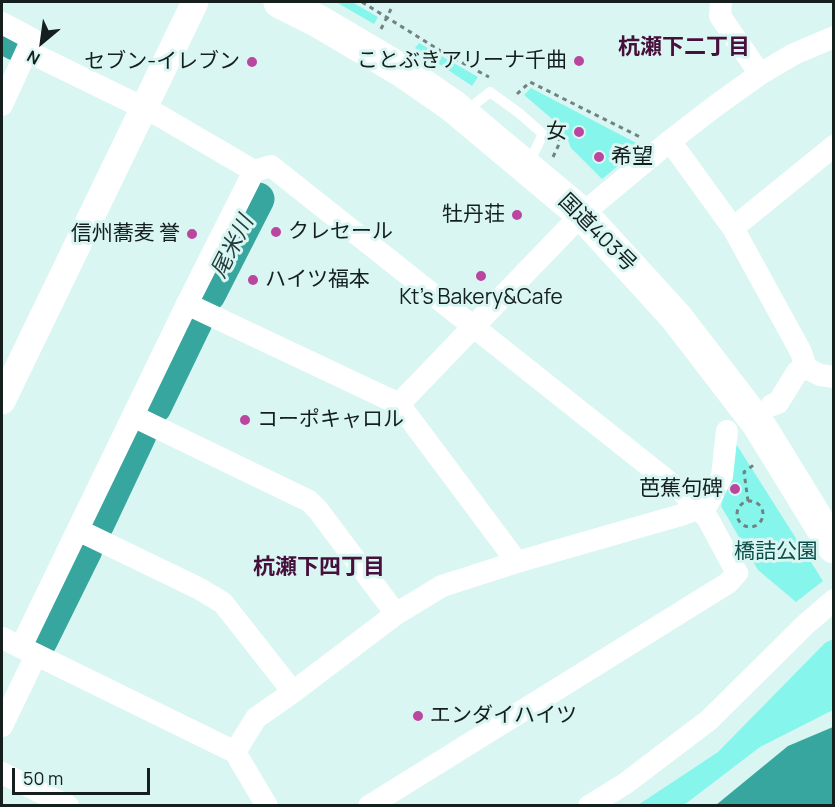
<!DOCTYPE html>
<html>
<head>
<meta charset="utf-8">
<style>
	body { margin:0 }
	#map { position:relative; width:835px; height:807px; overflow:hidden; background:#d9f6f2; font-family:Manrope,sans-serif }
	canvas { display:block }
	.frame { position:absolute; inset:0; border:3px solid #141f1e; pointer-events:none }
	.north { position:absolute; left:12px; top:12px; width:60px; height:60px; -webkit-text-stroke:4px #d9f6f2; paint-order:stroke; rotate:209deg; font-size:16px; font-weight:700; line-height:24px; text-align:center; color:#141f1e }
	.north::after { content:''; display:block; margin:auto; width:21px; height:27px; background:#141f1e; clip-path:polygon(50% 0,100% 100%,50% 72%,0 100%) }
	.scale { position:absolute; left:12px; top:768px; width:138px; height:27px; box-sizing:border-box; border:3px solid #141f1e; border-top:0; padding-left:8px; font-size:18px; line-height:21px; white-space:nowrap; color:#141f1e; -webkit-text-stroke:4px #d9f6f2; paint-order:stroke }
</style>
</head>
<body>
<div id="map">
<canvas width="835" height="807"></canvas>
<div class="frame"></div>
<div class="north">N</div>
<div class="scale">50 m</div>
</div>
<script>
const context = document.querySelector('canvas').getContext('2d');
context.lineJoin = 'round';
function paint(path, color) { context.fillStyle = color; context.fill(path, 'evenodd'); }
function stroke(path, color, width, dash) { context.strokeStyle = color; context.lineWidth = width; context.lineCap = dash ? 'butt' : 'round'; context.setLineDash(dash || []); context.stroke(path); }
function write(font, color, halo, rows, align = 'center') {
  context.font = font + ' Manrope,"Noto Sans JP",sans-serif'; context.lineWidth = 6; context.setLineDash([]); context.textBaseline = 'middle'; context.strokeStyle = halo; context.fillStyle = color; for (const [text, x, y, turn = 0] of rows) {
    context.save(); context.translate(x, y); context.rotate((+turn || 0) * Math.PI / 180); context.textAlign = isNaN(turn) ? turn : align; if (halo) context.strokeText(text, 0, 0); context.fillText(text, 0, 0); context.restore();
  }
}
const green = new Path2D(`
	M336 2H352L378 17 374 24Z
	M419 43 478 77 472 86 415 48Z
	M531 88 642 146 602 179 571 148 567 138 558 124 524 95Z
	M733 439 823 581 796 602 758 570 721 506 729 477Z
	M833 639V710L760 747 684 805H638L718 752 825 643Z`);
const water = new Path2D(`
	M833 727V805H716L788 746Z`);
const river = new Path2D(`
	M2 37 15 44
	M209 295 258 199
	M155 407 196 322
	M98 524 140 435
	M41 641 86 550`);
const path = new Path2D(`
	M362 2 444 53 489 77
	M381 29 391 9
	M517 94 530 82 642 138
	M553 157 560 142 558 135
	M737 514a13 13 0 1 1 26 0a13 13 0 1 1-26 0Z
	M748 501 744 472 755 464`);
const service = new Path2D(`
	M465 112 490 92 519 113 543 134 528 165`);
const minor = new Path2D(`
	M721 2 720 16 760 74
	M2 23 32 39 2 105
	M27 51 160 116 254 171
	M670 141 733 228 801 352 806 368 820 375 834 377
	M733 228 834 146
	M187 304 399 404 517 562
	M399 404 582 214 670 141 714 107 760 74 794 54 834 37
	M772 405 778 403 797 372 806 368
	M133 416 309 501 318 510 396 614
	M78 530 200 589 223 603 293 692
	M2 638 235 752 267 806
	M21 647 187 304 254 171 271 166 683 493 708 519 737 573 728 583 369 806
	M2 726 36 655
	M235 752 256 718 293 692 396 614 442 586 517 562 681 515 707 505 722 476 727 431
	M2 773 68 806
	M589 806 626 783 709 720 806 624 834 600`);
const tertiary = new Path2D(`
	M2 401 195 2`);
const trunk = new Path2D(`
	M280 2 318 21 401 70 453 106 582 214 676 317 759 425 834 547`);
const markers = [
	[579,61,6,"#ba469f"],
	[252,62,6,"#ba469f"],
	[579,132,6,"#ba469f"],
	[599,157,6,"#ba469f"],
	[517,215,6,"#ba469f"],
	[276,232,6,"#ba469f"],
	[192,234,6,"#ba469f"],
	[481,276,6,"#ba469f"],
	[253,280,6,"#ba469f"],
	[245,420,6,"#ba469f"],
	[735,489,6,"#ba469f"],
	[418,716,6,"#ba469f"]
];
const poiNames = [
	["ことぶきアリーナ千曲",567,61],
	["セブン-イレブン",240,62],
	["女",567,132],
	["希望",611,157,"left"],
	["牡丹荘",505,215],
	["クレセール",288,232,"left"],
	["信州蕎麦 誉",180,234],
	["ハイツ福本",265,280,"left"],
	["Kt’s Bakery&Cafe",481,298,"center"],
	["コーポキャロル",257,420,"left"],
	["芭蕉句碑",723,489],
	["エンダイハイツ",430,716,"left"]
];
const streetNames = [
	["国道403号",597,233,45]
];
const parkNames = [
	["橋詰公園",776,552]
];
const neighbourhoodNames = [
	["杭瀬下二丁目",684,48],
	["杭瀬下四丁目",319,568]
];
const waterNames = [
	["尾米川",233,247,-63]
];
paint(green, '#86f6ec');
paint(water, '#36a69e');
stroke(river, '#36a69e', 33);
stroke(path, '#708381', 3, [4.5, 4.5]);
stroke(service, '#fff', 10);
stroke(minor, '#fff', 22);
stroke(tertiary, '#fff', 27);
stroke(trunk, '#fff', 33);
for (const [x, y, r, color] of markers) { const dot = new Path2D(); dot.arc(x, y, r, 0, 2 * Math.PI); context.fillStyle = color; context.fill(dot); stroke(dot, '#d9f6f2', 2); }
write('21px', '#141f1e', '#d9f6f2', poiNames, 'right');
write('21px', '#141f1e', '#d9f6f2', streetNames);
write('21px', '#0e4e4a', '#d9f6f2', parkNames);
write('bold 22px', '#470f3b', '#d9f6f2', neighbourhoodNames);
write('italic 22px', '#243d3b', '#d9f6f2', waterNames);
</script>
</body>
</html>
